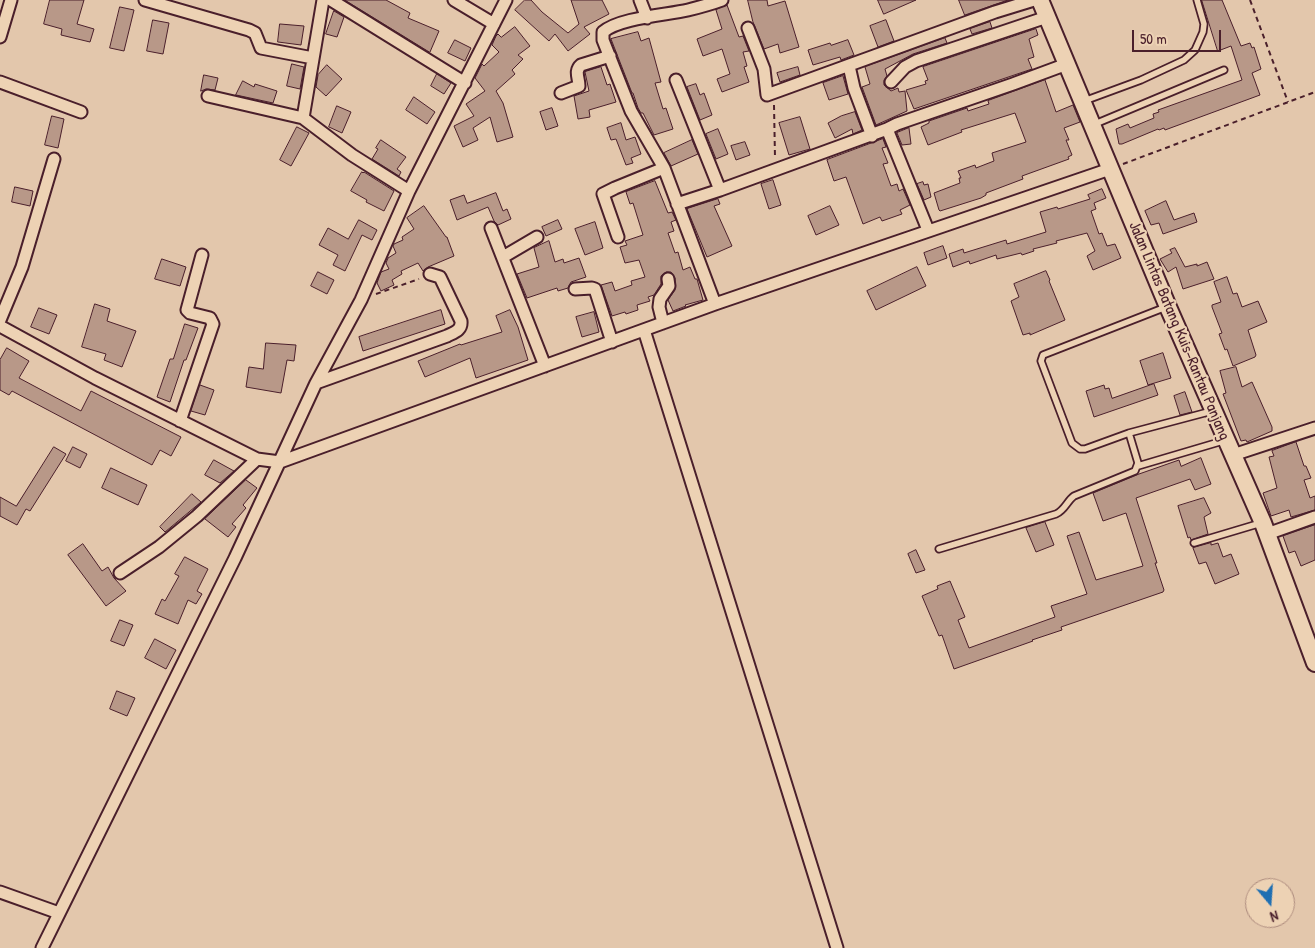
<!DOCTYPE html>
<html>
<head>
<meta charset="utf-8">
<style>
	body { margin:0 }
	#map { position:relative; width:1315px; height:948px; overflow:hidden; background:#e3c7ac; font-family:"Patrick Hand",sans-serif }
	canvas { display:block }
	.north { position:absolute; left:1245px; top:878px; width:50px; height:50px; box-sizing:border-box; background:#edd2b4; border:1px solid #ac8a7d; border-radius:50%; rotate:162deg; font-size:14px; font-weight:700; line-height:20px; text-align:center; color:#4a1f2b }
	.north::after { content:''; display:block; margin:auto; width:18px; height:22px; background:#1f6fb2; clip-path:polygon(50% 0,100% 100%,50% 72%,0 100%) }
	.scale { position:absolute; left:1132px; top:30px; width:89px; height:22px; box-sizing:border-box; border:2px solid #4a1f2b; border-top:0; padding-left:6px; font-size:15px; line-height:18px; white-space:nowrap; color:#4a1f2b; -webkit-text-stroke:4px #edd2b4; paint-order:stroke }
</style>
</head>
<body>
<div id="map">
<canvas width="1315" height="948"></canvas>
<div class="north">N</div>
<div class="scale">50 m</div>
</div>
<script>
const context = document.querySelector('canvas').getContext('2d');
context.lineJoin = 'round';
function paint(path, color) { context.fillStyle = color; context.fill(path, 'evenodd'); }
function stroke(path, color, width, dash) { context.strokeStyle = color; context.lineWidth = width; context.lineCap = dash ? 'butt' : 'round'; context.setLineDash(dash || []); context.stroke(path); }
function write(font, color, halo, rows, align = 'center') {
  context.font = font + ' "Patrick Hand",sans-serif'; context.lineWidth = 4.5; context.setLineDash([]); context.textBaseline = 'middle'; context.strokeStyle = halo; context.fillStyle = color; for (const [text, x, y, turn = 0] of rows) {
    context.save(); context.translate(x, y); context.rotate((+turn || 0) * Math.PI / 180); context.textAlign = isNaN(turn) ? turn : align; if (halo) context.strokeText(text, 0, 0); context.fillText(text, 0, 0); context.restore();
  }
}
const building = new Path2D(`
	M50 0H84L77 24 94 29 90 42 61 35 62 29 44 24Z
	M345 0H386L410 13 408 18 439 31 430 52Z
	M525 0H531L542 12 568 33 579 24 571 0H602L609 14 584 27 590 34 568 51 555 34 549 41 515 10Z
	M748 0H767L768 6 785 1 799 47 780 53 778 44 764 49 753 22Z
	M878 0H916L884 14Z
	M959 0H1008L965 15Z
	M1202 0H1222L1241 46 1250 43 1252 48 1254 47 1261 69 1252 73 1260 95 1165 130 1164 128 1159 130 1158 129 1122 144H1119L1116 129 1128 124 1130 128 1154 118 1153 114 1159 112 1158 110 1242 80 1231 46 1218 51Z
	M727 5 739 37 743 36 749 51 743 52 747 66 744 67 749 82 722 92 717 79 730 74 722 49 703 56 697 39 722 29 716 10Z
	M120 7 134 10 124 51 110 48Z
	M334 11 344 17 337 37 326 34Z
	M153 20 169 23 163 54 147 51Z
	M886 20 894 41 878 47 870 26Z
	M990 22 992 28 972 34 970 29Z
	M280 24 304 26 301 45 278 42Z
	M515 27 530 46 518 55 523 59 512 70 515 74 496 91 503 103 513 137 497 142 490 117 473 128 478 140 463 147 454 126 474 116 466 104 485 91 475 78 482 64 484 66 499 52 492 45 496 36 498 34 501 37Z
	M1036 29 1038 35 1029 39 1034 57 1028 59 1032 69 914 109 906 90 926 84 925 81 928 80 923 67Z
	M638 32 641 41 649 38 661 82 655 83 663 109 666 108 673 129 654 135 643 113H641L638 108 633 93H632L611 39Z
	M945 38 947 43 913 54 885 69 887 76 884 80V85L891 91 898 88 899 92 905 91 907 111 876 125 862 87 870 84 865 67Z
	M455 40 471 48 465 61 448 53Z
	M848 40 854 55 841 60 840 57 813 65 808 50 830 43 831 45Z
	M292 64 304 67 300 89 287 86Z
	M327 65 342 79 326 96 316 87 318 75Z
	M601 67 607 85 610 84 616 102 589 110 590 117 578 119 574 96 589 91 585 72Z
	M798 67 800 75 780 82 777 73Z
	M437 74 451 83 444 94 431 86Z
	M204 75 218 78 215 90 206 89 201 91Z
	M843 76 848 94 829 100 823 83Z
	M1045 80 1056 112 1073 105 1080 122 1064 128 1069 140H1066L1072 155 1068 157 1069 159 1022 176 1023 179 986 193V195L981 198 940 211 939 210 934 193 960 183 959 178H961L958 171 975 165 976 168 994 161 992 153 1026 142 1015 113 961 130 962 132 928 145 921 127 929 123V121L967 108 968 111 989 104 988 101Z
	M243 81 254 87 255 84 277 91 273 103 236 95Z
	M696 84 700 95 704 93 712 115 700 120 687 87Z
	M414 97 435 112 427 124 406 110Z
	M337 106 351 112 342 133 329 127Z
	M552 108 558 126 546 130 540 112Z
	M855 112 862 130 853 134 852 129 835 138 828 123 841 116Z
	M52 116 64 119 58 148 45 145Z
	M800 117 810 149 789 155 779 123Z
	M621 123 626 140 635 137 641 154 631 158 633 163 626 165 616 139 611 140 607 128Z
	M297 127 309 133 291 166 280 160Z
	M909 128 911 144 902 145 897 133Z
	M718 129 728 154 716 159 706 134Z
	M883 139 886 147 882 148 888 163 883 164 891 186 897 184 899 191 903 189 910 205 900 210 902 214 882 221 880 217 863 224 846 177 834 181 827 160Z
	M381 140 406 157 397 169 401 172 399 176 372 159 378 149 376 148Z
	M692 140 698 154 671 166 664 153Z
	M745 142 750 155 736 160 731 146Z
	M362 172 363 173 364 172 394 191 384 211 366 202 367 200 351 191Z
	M773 180 781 205 769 209 761 184Z
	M655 181 668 213 672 212 676 220 671 222 674 231 668 233 675 253 678 252 683 270 690 267 695 279H697L703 300 685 305 686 306 673 311 668 300 675 290V278L671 272H666L661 276V284L654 295 648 297 650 301 637 305 638 310 626 314 625 312 612 316 601 285 612 282 615 291 632 285 631 281 645 277 639 260 625 263 620 247 627 245 625 241 643 235 633 203 630 204 626 192Z
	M923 182 924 185 928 184 931 197 924 200 917 184Z
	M15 187 33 191 30 206 12 202Z
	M1102 189 1106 198 1094 203 1096 209 1091 211 1099 234 1102 233 1107 246 1115 244 1121 258 1093 270 1087 256 1095 251 1087 233 1056 241 1057 243 1033 249 1034 251 1022 255 1021 253 997 259 996 255 970 264 969 261 953 267 949 254 963 249 964 253 1006 240 1007 244 1046 232 1040 212 1057 207 1058 209 1090 199 1088 195Z
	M496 193 503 211 507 209 511 219 498 225 494 221 488 207 457 220 450 200 464 195 467 203Z
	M718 199 720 204 714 206 732 246 707 257 687 209Z
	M1166 201 1174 220 1194 213 1197 222 1163 234 1159 223 1151 225 1145 211Z
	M424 206 446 237H447L454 256 428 267 423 271 418 263 401 271 402 274 392 280 394 285 381 291 377 283 381 272 389 269 386 263 388 258 396 253 393 246 394 244 403 240 402 237 414 229 407 218Z
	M830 206 839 225 816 235 808 216Z
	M359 220 377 230 372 240 362 235 345 271 333 265 338 255 319 245 328 228 348 239Z
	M558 220 562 229 546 236 542 227Z
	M595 222 603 248 585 255 575 229Z
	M549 241 555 262 563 259 564 263 579 258 586 277 571 282 568 288 558 291 557 288 527 298 517 274 539 267 534 248Z
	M943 246 947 258 928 265 924 253Z
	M1175 248 1185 267 1197 264V266L1207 262 1214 279 1183 289 1176 267 1168 272 1160 259 1172 253 1170 250Z
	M162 259 186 267 180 286 155 279Z
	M917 267 926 286 876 310 867 291Z
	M1046 271 1050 280 1049 281 1065 320 1030 335V333L1023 335 1011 301 1019 297 1014 284Z
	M318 272 334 280 327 294 311 286Z
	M1227 277 1233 294 1237 293 1242 307 1258 301 1267 322 1248 330 1256 355 1255 357 1233 366 1227 349 1225 350 1219 334 1222 333 1212 307V305L1221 302 1214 282Z
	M95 304 110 309 107 321 136 331 122 367 104 360 106 354 82 347Z
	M39 308 57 315 49 334 31 327Z
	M441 310 445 324 363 351 359 337Z
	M510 310 518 327 528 360 476 378 470 358 425 377 418 361 460 344 461 345 502 332 496 316Z
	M594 312 599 332 582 337 576 317Z
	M185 324 198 328 186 360H184L170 402 157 397 170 359H173Z
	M266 343 296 345 294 361 287 360 281 393 246 387 249 367 263 369Z
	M7 348 29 361 19 378 81 411 91 391 181 437 171 456 160 450 152 465 12 391 9 395 0 390V360Z
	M1163 353 1171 378 1148 385 1140 361Z
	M1236 367 1242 387 1252 382 1272 427V431L1247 442 1246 440 1241 441 1223 394 1226 393 1220 371Z
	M1154 384 1158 395 1094 417 1086 391 1104 385 1105 389 1109 388 1112 398Z
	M200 385 214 390 205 415 191 411Z
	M1185 392 1192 412 1180 415 1174 396Z
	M1296 442 1304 466H1306L1311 478 1304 480 1310 498 1315 496V510L1291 517 1289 510 1271 516 1263 493 1277 488 1269 457 1274 456 1272 451Z
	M54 447 66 454 30 511 26 509 17 525 0 516V497L16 506Z
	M73 447 87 454 80 468 66 461Z
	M1201 458 1211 484 1195 490 1190 479 1136 498 1157 563H1155L1164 590 1163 592 1061 627 1062 630 1032 640 1033 641 954 669 942 635 939 636 922 596 938 589 937 586 950 581 965 617 958 620 969 648 1055 617 1051 606 1087 594 1067 536 1079 532 1096 580 1143 566 1126 513 1103 521 1093 493 1139 474 1179 460 1181 466Z
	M214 460 234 471 220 483 205 475Z
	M111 468 147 485 138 505 102 488Z
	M246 480 257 488 243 505 246 508 232 524 236 527 228 537 205 519Z
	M192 494 201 502 165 532 160 527Z
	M1204 498 1211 513 1204 517 1208 534 1191 540 1190 537 1188 538 1178 506Z
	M1045 522 1054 545 1036 552 1026 528Z
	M1315 525V560L1301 566 1295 551 1289 553 1283 536Z
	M1211 543V545L1218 543 1223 557 1231 554 1239 574 1215 584 1206 562 1199 564 1193 548Z
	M83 544 102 571 108 567 114 578 126 591 106 606 68 555Z
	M916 550 925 570 916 573 908 554Z
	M185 557 208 569 197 591 202 594 196 604 188 600 178 624 155 614 162 599 165 601 179 576 175 574Z
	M120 620 133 625 124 646 111 641Z
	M155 639 176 650 166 669 145 658Z
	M117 691 135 698 127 716 110 709Z`);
const path = new Path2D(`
	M1250 0 1288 102
	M774 105 775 158
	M1123 164 1315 92
	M376 294 419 279`);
const service = new Path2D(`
	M1084 101 1141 80 1184 60 1195 50 1203 32 1204 24 1197 0
	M1095 124 1224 70
	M1166 307 1043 355 1041 361 1072 443 1080 449H1085L1129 433 1212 411
	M1138 466 1226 440
	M1194 543 1261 523
	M939 549 1056 514C1065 510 1067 501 1074 496L1135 471 1138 463 1129 433`);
const minor = new Path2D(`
	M145 0 249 30 255 33 261 48 313 58
	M331 0 465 83
	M454 0 494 24
	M640 0 647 18
	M748 28 764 69 767 95 995 12 1034 0
	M0 37 11 0
	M849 66 854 88 872 136
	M676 80 720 190
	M0 82 81 112
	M891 82 905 67 916 61 1047 17
	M561 93 579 86C579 78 574 71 581 65L610 56
	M208 96 303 118 352 155 409 191
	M303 118 323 0
	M887 129 897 124 1013 84 1067 64
	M677 204 720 190 887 129 928 230
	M491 228 545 366
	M618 237 603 194 615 188 664 168
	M503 257 537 237
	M575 289 592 288 595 289 612 342
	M715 304 664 168 631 111 603 40V32C619 18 666 15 688 10 700 7 711 4 722 0
	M0 320 22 267 54 159
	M663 323 659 307 660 299 669 286 668 279
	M0 326 95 378 257 459 280 462 715 304 1110 169
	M644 330 837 948
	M316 383 447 336C455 332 462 330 461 321L440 277 430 274
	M180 421 213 324 210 318 190 313 187 310 202 255
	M1233 455 1315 428
	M1267 534 1315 517
	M120 573 159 547 197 516 257 459
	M0 892 59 913
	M42 948 235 558 316 383 361 300 409 191 506 0`);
const secondary = new Path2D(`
	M1040 0 1168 307 1263 523 1315 663`);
const streetNames = [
	["Jalan Lintas Batang Kuis–Rantau Panjang",1179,331,67]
];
paint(building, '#b89888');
stroke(building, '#4a1f2b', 1);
stroke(service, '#4a1f2b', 9);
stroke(minor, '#4a1f2b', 15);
stroke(secondary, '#4a1f2b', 20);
stroke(path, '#4a1f2b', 2, [5, 4]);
stroke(service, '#edd2b4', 5.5);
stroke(minor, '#edd2b4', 11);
stroke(secondary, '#edd2b4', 16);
write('16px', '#4a1f2b', '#edd2b4', streetNames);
</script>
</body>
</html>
